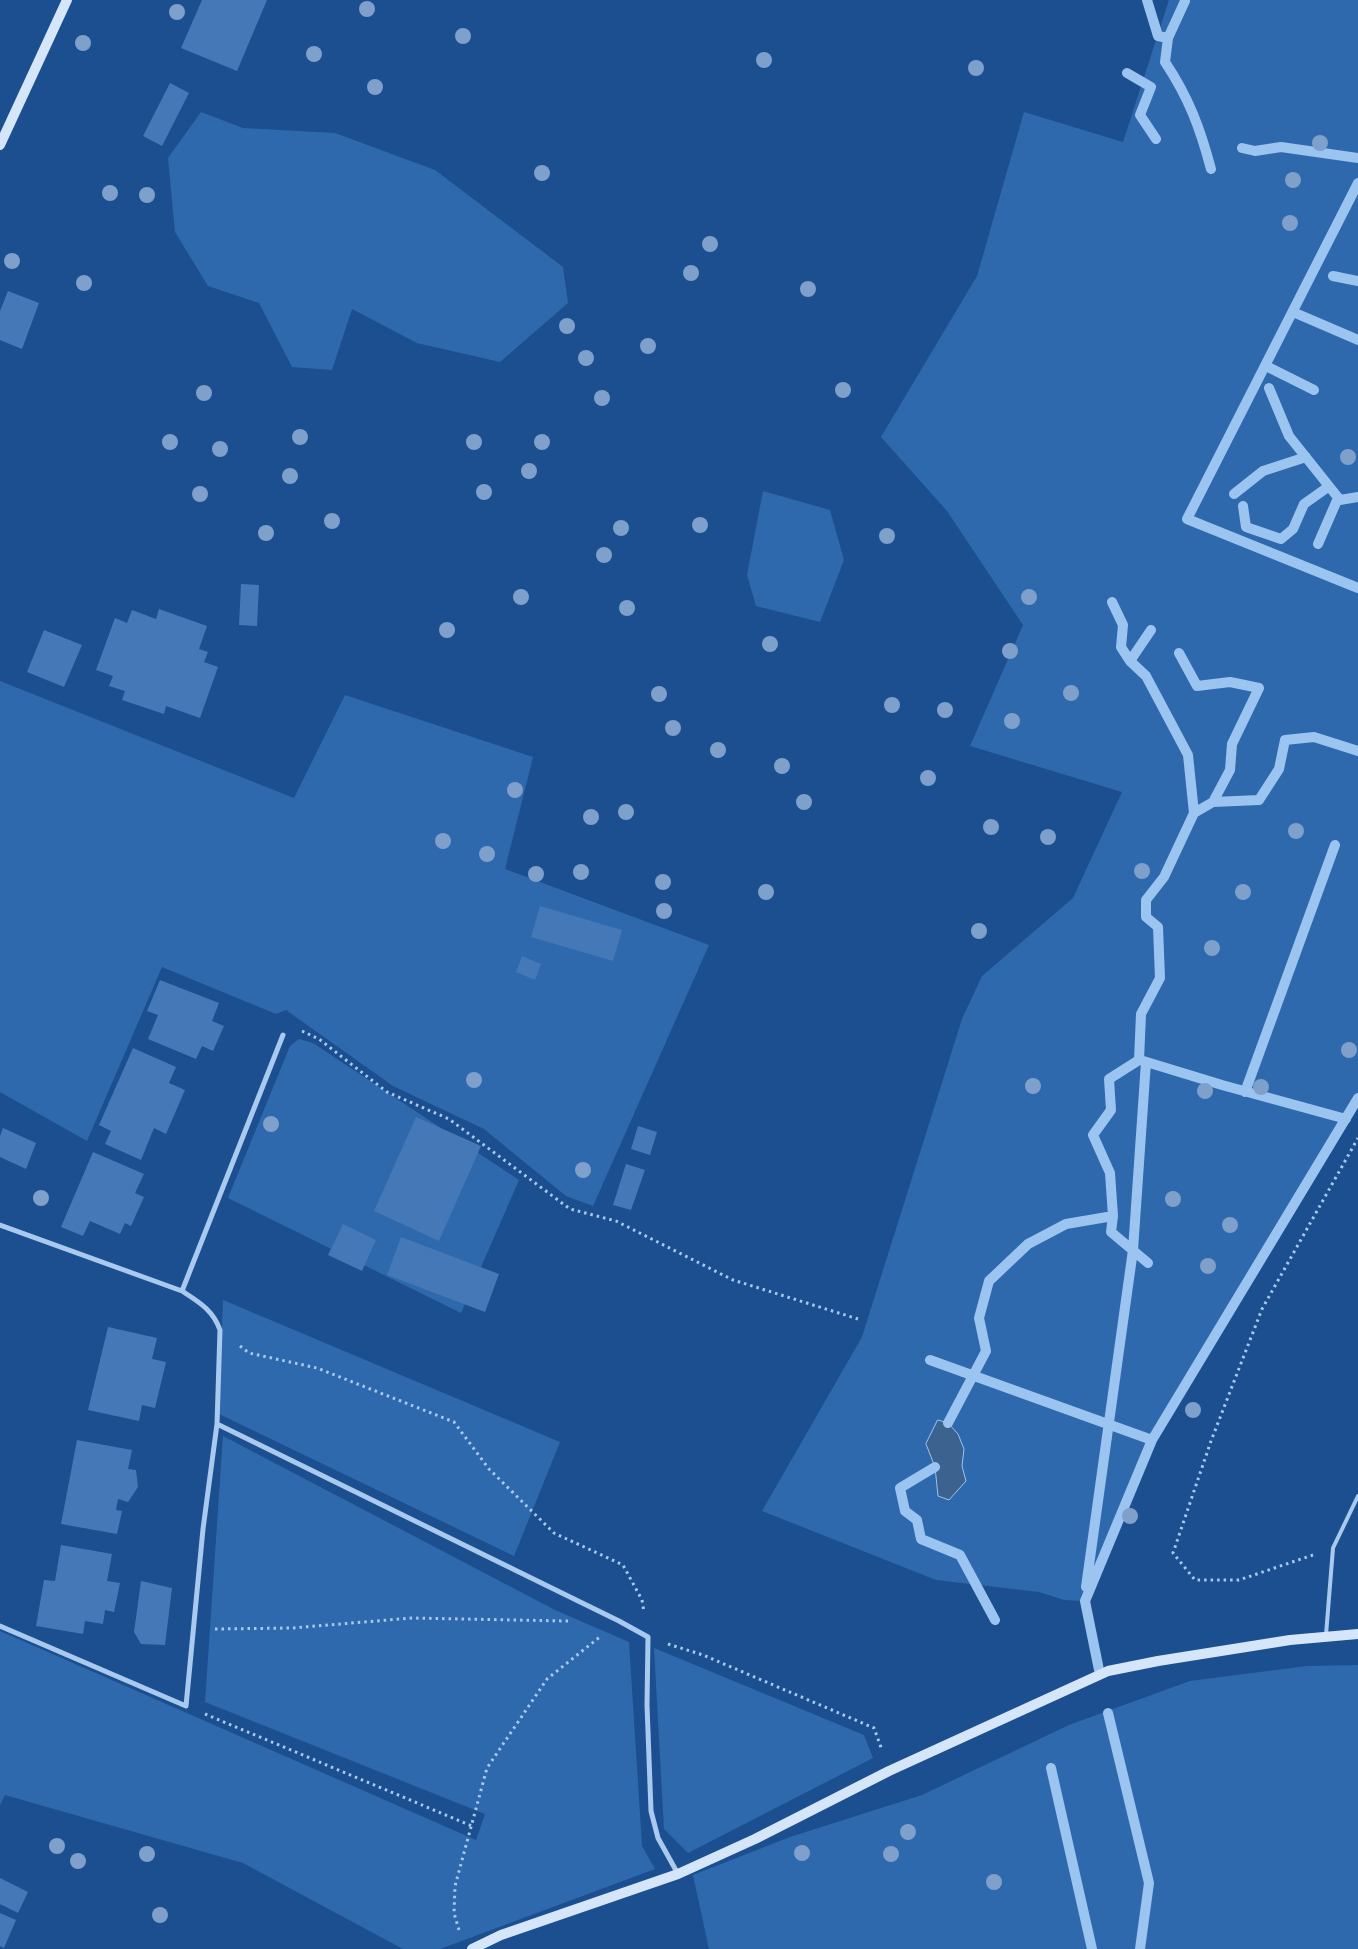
<!DOCTYPE html>
<html>
<head>
<meta charset="utf-8">
<style>
	body { margin:0 }
	canvas { display:block; background:#1b4f8f }
</style>
</head>
<body>
<canvas width="1358" height="1949"></canvas>
<script>
const context = document.querySelector('canvas').getContext('2d');
context.lineJoin = 'round';
function paint(path, color) { context.fillStyle = color; context.fill(path, 'evenodd'); }
function stroke(path, color, width, dash) { context.strokeStyle = color; context.lineWidth = width; context.lineCap = dash ? 'butt' : 'round'; context.setLineDash(dash || []); context.stroke(path); }
const green = new Path2D(`
	M1169 0H1358V1098L1152 1440 1085 1601 1064 1600 1039 1592 936 1580 762 1511 862 1337 962 1019 982 976 1073 898 1122 792 970 746 1023 625 947 511 881 437 977 276 1024 112 1123 142Z
	M201 112 243 128 335 133 435 170 563 267 568 303 500 362 417 343 352 309 332 370 292 367 259 303 208 286 175 232 168 158Z
	M763 491 830 510 844 560 820 622 756 606 747 575Z
	M0 681 294 798 345 695 533 757 505 869 709 945 593 1206 566 1196 484 1129 393 1086 286 1010 276 1014 162 967 87 1141 0 1092Z
	M299 1039 313 1043 519 1180 461 1313 228 1198 290 1046Z
	M223 1300 560 1442 514 1556 219 1414Z
	M223 1436 555 1610 629 1642 642 1846 655 1869 440 1949H403L243 1863 5 1795 0 1805V1631L476 1840 485 1814 205 1702Z
	M654 1648 864 1735 873 1758 688 1853 664 1829Z
	M1358 1665V1949H709L693 1875 790 1837 922 1795 1069 1725 1190 1681 1307 1666Z`);
const water = new Path2D(`
	M938 1420 948 1423 958 1434 964 1449 962 1466 966 1481 949 1500 938 1496 935 1467 926 1444Z`);
const stream = new Path2D(`
	M1147 0 1158 36 1168 38
	M1185 1 1168 38 1165 62C1189 98 1200 128 1211 169
	M1127 73 1151 87 1140 115 1156 139
	M1242 148 1255 151 1281 147 1358 158
	M1358 183 1187 519 1358 588
	M1333 276 1358 281
	M1293 312 1358 340
	M1266 366 1314 390
	M1269 388 1289 436 1340 500 1358 497
	M1234 494 1263 471 1306 457
	M1243 506 1246 527 1281 539 1293 529 1304 504 1328 487
	M1318 544 1338 498
	M1112 602 1123 625 1121 647 1130 661
	M1151 630 1130 661 1146 676 1188 755 1194 813
	M1179 653 1197 686 1230 682 1259 688 1232 744 1230 770 1213 802
	M1140 1060 1222 1085 1346 1119
	M1245 1092 1335 845
	M1113 1216 1111 1232 1148 1263
	M930 1360 1152 1440
	M948 1423 986 1351 979 1318 989 1281 1028 1244 1066 1224 1113 1216 1110 1173 1093 1135 1111 1110 1109 1079 1139 1060 1141 1014 1160 978 1158 927 1146 917V900L1164 877 1194 813 1213 802 1259 800 1279 769 1285 740 1314 737 1358 751
	M935 1467 900 1488 905 1511 917 1520 921 1539 960 1555 995 1620
	M1086 1587 1133 1250 1146 1062
	M1099 1670 1085 1601 1152 1440 1358 1098
	M1108 1713 1149 1883 1140 1949
	M1051 1768 1092 1949`);
const building = new Path2D(`
	M202 0H267L237 71 181 48Z
	M170 83 189 93 162 146 143 136Z
	M8 291 39 303 22 349 0 340V311Z
	M241 584 259 585 257 626 239 625Z
	M159 609 207 626 199 649 208 652 204 662 218 667 200 718 166 706 164 714 122 700 125 691 109 686 113 676 96 670 115 618 127 623 132 610 156 619Z
	M44 630 82 645 64 687 27 672Z
	M540 906 622 930 613 961 531 937Z
	M522 956 541 964 535 980 516 972Z
	M160 980 219 1003 212 1021 224 1026 213 1051 202 1046 196 1059 148 1039 158 1015 147 1011Z
	M133 1048 176 1067 169 1083 185 1090 166 1134 154 1128 141 1160 105 1144 111 1131 99 1125Z
	M416 1117 481 1146 439 1241 374 1211Z
	M638 1126 657 1132 650 1155 631 1149Z
	M3 1128 36 1143 26 1169 0 1157V1136Z
	M93 1152 144 1174 135 1193 144 1197 131 1226 125 1223 120 1234 90 1221 83 1236 61 1227Z
	M626 1164 645 1170 631 1210 613 1205Z
	M343 1224 376 1240 362 1271 328 1255Z
	M401 1237 499 1274 485 1312 387 1275Z
	M108 1327 157 1338 152 1359 166 1362 155 1408 142 1405 139 1421 88 1410Z
	M77 1440 132 1450 128 1469 136 1470 138 1487 128 1502 118 1499 116 1510 122 1511 117 1534 61 1524Z
	M61 1545 112 1554 107 1581 120 1583 114 1612 105 1610 103 1624 85 1621 83 1634 36 1626 44 1580 55 1581Z
	M141 1581 172 1588 165 1645 141 1644 134 1632Z
	M0 1878 28 1892 18 1913 0 1904Z
	M0 1913 16 1920 4 1948 0 1946Z`);
const path = new Path2D(`
	M302 1031 319 1039 387 1092 449 1119 570 1209 616 1221 733 1280 858 1319
	M240 1346 249 1353 317 1368 454 1422 489 1469 554 1533 623 1565 642 1600 644 1612
	M1313 1555 1239 1580H1195L1173 1553 1211 1441 1262 1309 1358 1138
	M215 1629 292 1628 412 1618 568 1621
	M668 1644 703 1655 874 1728 882 1750
	M205 1714 472 1826
	M459 1930 454 1913 455 1886 487 1768 547 1679 601 1636`);
const lane = new Path2D(`
	M1326 1635 1333 1548 1358 1496`);
const street = new Path2D(`
	M0 1225 182 1291C199 1302 213 1310 220 1330L217 1424 203 1529 186 1706 0 1626
	M182 1291 283 1035
	M217 1424 619 1621 648 1637 647 1705 651 1811 658 1838 678 1874`);
const secondary = new Path2D(`
	M0 145 67 0
	M472 1949 501 1935 678 1874 755 1839 889 1771 1108 1671 1158 1661 1290 1640 1358 1634`);
const trees = [
	[367,9],
	[177,12],
	[463,36],
	[83,43],
	[314,54],
	[764,60],
	[976,68],
	[375,87],
	[1320,143],
	[542,173],
	[1293,180],
	[110,193],
	[147,195],
	[1290,223],
	[710,244],
	[12,261],
	[691,273],
	[84,283],
	[808,289],
	[567,326],
	[648,346],
	[586,358],
	[843,390],
	[204,393],
	[602,398],
	[300,437],
	[170,442],
	[474,442],
	[542,442],
	[220,449],
	[1348,457],
	[529,471],
	[290,476],
	[484,492],
	[200,494],
	[332,521],
	[700,525],
	[621,528],
	[266,533],
	[887,536],
	[604,555],
	[521,597],
	[1029,597],
	[627,608],
	[447,630],
	[770,644],
	[1010,651],
	[1071,693],
	[659,694],
	[892,705],
	[945,710],
	[1012,721],
	[673,728],
	[718,750],
	[782,766],
	[928,778],
	[515,790],
	[804,802],
	[626,812],
	[591,817],
	[991,827],
	[1296,831],
	[1048,837],
	[443,841],
	[487,854],
	[1142,871],
	[581,872],
	[536,874],
	[663,882],
	[766,892],
	[1243,892],
	[664,911],
	[979,931],
	[1212,948],
	[1349,1050],
	[474,1080],
	[1033,1086],
	[1261,1087],
	[1205,1091],
	[271,1124],
	[583,1170],
	[41,1198],
	[1173,1199],
	[1230,1225],
	[1208,1266],
	[1193,1410],
	[1130,1516],
	[908,1832],
	[57,1846],
	[802,1853],
	[147,1854],
	[891,1854],
	[78,1861],
	[994,1882],
	[160,1915]
];
paint(green, '#2e69ad');
paint(water, '#3c6290');
stroke(water, '#9cc4f0', 1);
stroke(stream, '#9cc4f0', 10);
paint(building, '#4478b7');
stroke(path, '#a9c9ee', 3, [2.5, 4]);
stroke(lane, '#a9c9ee', 4);
stroke(street, '#a9c9ee', 5);
stroke(secondary, '#d6e6fa', 10);
context.fillStyle = '#7ea0ca';
for (const [x, y] of trees) { context.beginPath(); context.arc(x, y, 8, 0, 2 * Math.PI); context.fill(); }
</script>
</body>
</html>
